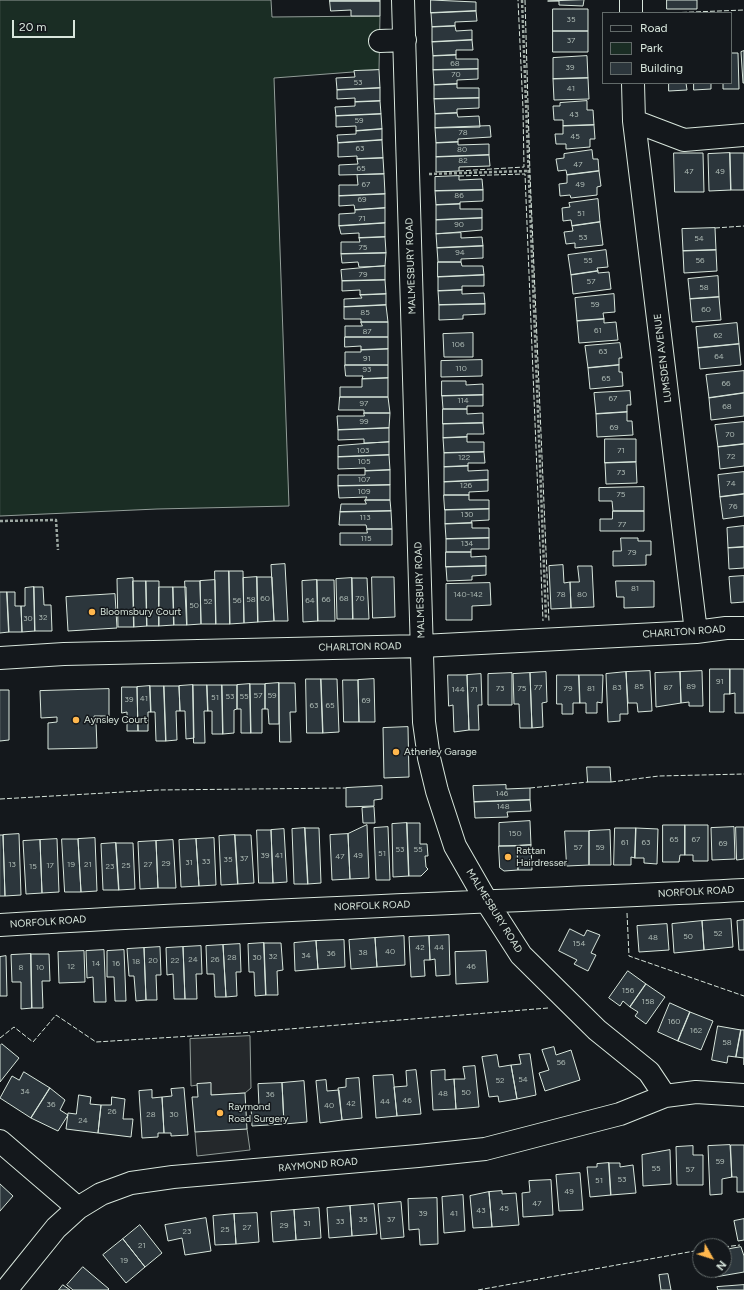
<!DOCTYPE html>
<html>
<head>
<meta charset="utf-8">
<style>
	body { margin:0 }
	#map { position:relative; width:744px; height:1290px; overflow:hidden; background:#14181c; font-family:Figtree,sans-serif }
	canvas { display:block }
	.legend { position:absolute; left:602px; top:12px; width:130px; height:72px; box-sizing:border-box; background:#14181c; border:1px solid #626a69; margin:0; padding:5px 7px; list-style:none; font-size:12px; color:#d8e6dc }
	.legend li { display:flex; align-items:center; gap:8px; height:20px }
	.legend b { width:20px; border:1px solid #626a69 }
	.north { position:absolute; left:692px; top:1238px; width:40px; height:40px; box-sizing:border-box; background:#14181c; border:1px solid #626a69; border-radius:50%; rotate:129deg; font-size:11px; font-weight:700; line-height:16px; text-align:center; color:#d8e6dc }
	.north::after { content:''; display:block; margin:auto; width:14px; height:18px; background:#ffb74d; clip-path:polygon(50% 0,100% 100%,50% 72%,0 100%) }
	.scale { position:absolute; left:12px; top:20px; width:63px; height:18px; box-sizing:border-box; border:2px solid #d8e6dc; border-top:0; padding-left:5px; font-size:12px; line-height:14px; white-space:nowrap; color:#d8e6dc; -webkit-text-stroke:3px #14181c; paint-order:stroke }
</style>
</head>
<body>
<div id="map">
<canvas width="744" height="1290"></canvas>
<ul class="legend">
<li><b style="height:5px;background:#14181c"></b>Road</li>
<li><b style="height:11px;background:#1a2d24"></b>Park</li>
<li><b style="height:11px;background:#2c363c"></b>Building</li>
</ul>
<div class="north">N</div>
<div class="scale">20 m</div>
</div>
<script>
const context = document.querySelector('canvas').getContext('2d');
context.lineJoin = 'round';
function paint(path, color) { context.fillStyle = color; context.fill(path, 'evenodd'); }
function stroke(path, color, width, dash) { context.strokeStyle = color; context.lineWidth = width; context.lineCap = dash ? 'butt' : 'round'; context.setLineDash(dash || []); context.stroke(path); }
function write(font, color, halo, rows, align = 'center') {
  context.font = font + ' Figtree,sans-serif'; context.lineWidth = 3; context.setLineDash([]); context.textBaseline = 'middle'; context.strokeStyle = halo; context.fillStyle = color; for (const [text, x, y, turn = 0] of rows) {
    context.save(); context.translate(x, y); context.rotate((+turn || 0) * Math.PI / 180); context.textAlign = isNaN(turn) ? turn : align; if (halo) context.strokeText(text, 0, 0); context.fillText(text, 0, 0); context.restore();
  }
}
const green = new Path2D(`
	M0 0H271L272 17 380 16 379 70 274 78 289 506 157 509 0 516Z`);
const parking = new Path2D(`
	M250 1036 251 1088 245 1093 211 1095 210 1083 191 1086 190 1039Z
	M247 1129 250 1150 197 1156 195 1132Z`);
const building = new Path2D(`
	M330 0H380V1H330Z
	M431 0 476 2V11L431 13Z
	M584 0 583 6 559 5V1H548Z
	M667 0H697V9H667Z
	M330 1H380V16H351V10L331 11Z
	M553 9H588V31H553Z
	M476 11 477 21 455 22V26L432 27 431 13Z
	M455 26 456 31 472 30V40L432 42V27Z
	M553 31H588V52H553Z
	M472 40 473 50H456V55L433 56 432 42Z
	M744 51V83H743L741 52Z
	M731 53H738L739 89H723V83H731Z
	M456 55V59H478V69L433 70V56Z
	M587 56 588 78 553 79V58Z
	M478 69V79L457 80V84L434 85 433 70Z
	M379 70 380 88 337 90 336 78 355 77 354 71Z
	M588 78 589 99 554 100 553 79Z
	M669 83H686L687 90 669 91Z
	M694 83H711V89L694 90Z
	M457 84V88H479V98L434 99V85Z
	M380 88V101L355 102V98L337 99V90Z
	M479 98V108L457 109V113L435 114 434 99Z
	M380 101 381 114 336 116 335 107 355 106V102Z
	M587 101V110H593L594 125 563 126V120H554L553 106H560V103Z
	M457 113 458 117 479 116 480 127 435 128V114Z
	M381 114 382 129 356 131V126L336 127V116Z
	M594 125 595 139H590V147L566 149V144H556L555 134H563V126Z
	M490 126 491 137 458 139V142L436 143 435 128Z
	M382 129V140L338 143 337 135 356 134V131Z
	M382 140 383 158 357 159V156L338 157V143Z
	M458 142V145L489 144V155L436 157V143Z
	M592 150 593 159H598L599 171 567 175 566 170 558 171 556 159 564 158V154Z
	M674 153H703L704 192H675Z
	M730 153H744V190H731Z
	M730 153 731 190 709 191 708 154Z
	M489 155 490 166 459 167V171L436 172V157Z
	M383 158 384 174 339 175V165L358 164 357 159Z
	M599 171 601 186 597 187V195L571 198 570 195 560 196 559 184 567 183V175Z
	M384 174 385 194 339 196V185H358L357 175Z
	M459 176V180L482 179 483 190 435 191V177Z
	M483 190V201L460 202V204L436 205 435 191Z
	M385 194V208L355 210 354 205 339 206V196Z
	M598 199 600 222 572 226 571 220 563 221 562 208 570 207 569 203Z
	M460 204V209H482V218L436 220V205Z
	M385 208V223L339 226V214L355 213V210Z
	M482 218V230L436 234V220Z
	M600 222 603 245 575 248V243L566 244 564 232 573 231 572 226Z
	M385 223V237L359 238V233L341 234 339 226Z
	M715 228 716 250 683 251 682 229Z
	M461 233V238L482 237 483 246 437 248 436 234Z
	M385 237 386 253 341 254V242H360L359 238Z
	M483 246V258L461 259V262H438L437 248Z
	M606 250 608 267 597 268 598 271 571 275 568 255Z
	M716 250 717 271 684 273 683 251Z
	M386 253 385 266 359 267 358 262 342 263 341 254Z
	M438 262H461L462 266H483L484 275 438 277Z
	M385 266V280L342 281 341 270Z
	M598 271V273L609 272 611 289 573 294 571 275Z
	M484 275V286H462V290L438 291V277Z
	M718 276 719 297 690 299 688 279Z
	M385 280 386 294 360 295V290L342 291V281Z
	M462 290V294L484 293 485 304 439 305 438 291Z
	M386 294V305L344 307V299L362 298 360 295Z
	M614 294 615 312 603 313 604 319 577 321 575 298Z
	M719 297 721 320 692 322 690 299Z
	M485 304V314L463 315V319L439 320V305Z
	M386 305 388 322H361V319H344V307Z
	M604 319V323L616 322 618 340 579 343 577 321Z
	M361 322H388V337H345V326H362Z
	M737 323 739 344 698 348 696 327Z
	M473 333V357H444L443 334Z
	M345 337H388V349L361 350V346L345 347Z
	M620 343 622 358H619V365L588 368 585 346Z
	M739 344 741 365 700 369 698 348Z
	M388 349V365H345V352H361V350Z
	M482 360V376L441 377V361Z
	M345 365H388V378L362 379 363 376H346Z
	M619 365V372H622L623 386 590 389 588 368Z
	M744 371V393L709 398 706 375Z
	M388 378V397H340V387H362V379Z
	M442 381H466V385L483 384V395L442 396Z
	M630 391 631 405H627V412L596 414 594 393Z
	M744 393V416L711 420 709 398Z
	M483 395V406H467V409H443L442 396Z
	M340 397H388L390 413H364V410H339Z
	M443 409H467V414L483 413V423L443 424Z
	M627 412V421H632L633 435 597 437 596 414Z
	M364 413H390L389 428 338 430 337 416H364Z
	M744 422V444L718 447 715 425Z
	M483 423 484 434H467V437L443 438V424Z
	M389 428V442L364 443V439L338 440V430Z
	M467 437V442H484V452L444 453 443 438Z
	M605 439H636V462L605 463Z
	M389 442V455L338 457V446Z
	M744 444V466L720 469 718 447Z
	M484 452 485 463H468V466L444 467V453Z
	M389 455 390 470 365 471V468L338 469V457Z
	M636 462 637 483 606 484 605 463Z
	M468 466V471L488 470V480L444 482V467Z
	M390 470V485L338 486V475H365V471Z
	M744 472V494L720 497 718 475Z
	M488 480V491L469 492V495H444V482Z
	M390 485V500H365L367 497 339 498 338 486Z
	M644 487V511H613L612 501H599V488Z
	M744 494V516L723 519 720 497Z
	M444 495H469V500H489V509L445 510Z
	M365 500H390L391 511 340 512 341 504H366Z
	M489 509V520L471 521 472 523 445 524V510Z
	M391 511 392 529H367L366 525H339L340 512Z
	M613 511H644V531H600V519H612Z
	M472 523V528H489V538L446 539 445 524Z
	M744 526V547L728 548 727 528Z
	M367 529H392V545H340V533H367Z
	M489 538V549H471V552H446V539Z
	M621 538H638V541H651V555H646V565L613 566V551H621Z
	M744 547V568L729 569 728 548Z
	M446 552H471V557L486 556V566L446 567Z
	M285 564 288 621H274L271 565Z
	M563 565 564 583 570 582 571 608 551 609 549 566Z
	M486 566V575L472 576V580L447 581 446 567Z
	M578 566H592L594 607 571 608 570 582H579Z
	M215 571H229L230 624H216Z
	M229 571H243L244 623 230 624Z
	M744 576V602L731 603 729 577Z
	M257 577H272L274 621 258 622Z
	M257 577 258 622 244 623 243 578Z
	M372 577H394L395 617 373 618Z
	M133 578 134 627H118L117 579Z
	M352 578H367L369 619H353Z
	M352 578 353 619H337L336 579Z
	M215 580 216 624H201L200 581Z
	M317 580H334L335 621H318Z
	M317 580 318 621 303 622 302 581Z
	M133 581H146L147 626 134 627Z
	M146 581H159V626H147Z
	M185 581H200L201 624 187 625Z
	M616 581H654V607L624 608V597H617Z
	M490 583 491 605 472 606V620H446V584Z
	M34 587H43L44 605H51L52 631H35Z
	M34 587 35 631 22 632 21 606H25V588Z
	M159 587H173L174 625 159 626Z
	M173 587H186L187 625H174Z
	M0 592H7L9 632 0 633Z
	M7 592H15V606H21L22 632H9Z
	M115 594 117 628 68 631 66 597Z
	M710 669H730V694H724V712H710Z
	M730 669H744V713H735V693L730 694Z
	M650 671 652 711 638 712 637 703H628L626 672Z
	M702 671 703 706H689V702L681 703 680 672Z
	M546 672 547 702 542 703 543 727 532 728 530 673Z
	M626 672 628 714H620V721L608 722 606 674Z
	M680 672 681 703 656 707 655 673Z
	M512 673V705H488V674Z
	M530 673 532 728H520L519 704H514L513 674Z
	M481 674 482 705H478L479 730H469L467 675Z
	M448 675H467L469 730 454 732 453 705 449 706Z
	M557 675H579L580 703H573V714H562V704H557Z
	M579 675H603L602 703 597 702V713H586V703H580Z
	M306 679H321L323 733H307Z
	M321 679H337L339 732 323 733Z
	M374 679 375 722H359L358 680Z
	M343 680H358L359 722H344Z
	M279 683V724H269L268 709H265V684Z
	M279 683H295L296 712H290L291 742H280Z
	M250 684H265V709H262V733H251Z
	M250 684 251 733H241V709H237V685Z
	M193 685 194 738 186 739 185 711H180L179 686Z
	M193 685H207L208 711H204L205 743H194Z
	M207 685H222L223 734H212V711H208Z
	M222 685H237V709L234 710V733L223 734Z
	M150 686H164L166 741H156L155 712H151Z
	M150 686 151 712H148V731H138L137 687Z
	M164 686H179L180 711H176L177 740 166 741Z
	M122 687H137L138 731H127V712L122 713Z
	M109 689V716H94L95 722H96L97 748 48 749V723L57 722V717L41 718 40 691Z
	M0 690H9V740L0 741Z
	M408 727 409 777 384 778 383 728Z
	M587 767H610L611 782H588Z
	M506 785V789L530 788V800L474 802 473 786Z
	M382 786V799L374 800V806L346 807V788Z
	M530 800 531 811 507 812 508 817 475 818 474 802Z
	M374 807 375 823H363L362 808Z
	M530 821 531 845 499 846V823Z
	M407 823H420V844H427L428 856H425L426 867 428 869 421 876H409Z
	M407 823 409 876 393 877 392 824Z
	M367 825 369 878 350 879 348 834Z
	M663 825H685V855H680L679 862H663Z
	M685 825H708V861H693V855H685Z
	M388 827 390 880H376L374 828Z
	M734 827 735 859 712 860 711 828Z
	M736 827H744V859L737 860Z
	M305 828H319L321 883 308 884Z
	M305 828 308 884H294L292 829Z
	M615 828H636L635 858 631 857V865H614Z
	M636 828 658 829 657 864 644 863V858H635Z
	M284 829 287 882 273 883 271 830Z
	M257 830H271L273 883H259Z
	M610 830 611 865H589V831Z
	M565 831H589V865L567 866Z
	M19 834 21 895 5 896 3 835Z
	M348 834 350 879 332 880 330 835Z
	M0 835H3L5 896H0Z
	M235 835H251L254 883 238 884Z
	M235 835 238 884 221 885 219 836Z
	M95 838 97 891 81 892 78 839Z
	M214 838 216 885 199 886 196 839Z
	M57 839 59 892 42 893 40 840Z
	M62 839H78L81 892H65Z
	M196 839 199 886 181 887 179 840Z
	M40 840 42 893 26 894 23 841Z
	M173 840 176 888H158L156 841Z
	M156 841 158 888 140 889 138 842Z
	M116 843H133L135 889 119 890Z
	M116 843 119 890H103L101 844Z
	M531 845 532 870H518L517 846Z
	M499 846H517L518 870 504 871 500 868Z
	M731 919 733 947 704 950 702 921Z
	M744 920V950H739L737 921Z
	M702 921 704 950 674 953 672 924Z
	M667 924 669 950 639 952 637 926Z
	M570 929 584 936 587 930 600 935 591 953 596 955 588 971 574 964 577 960 559 951Z
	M449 935 450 975 436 976 435 959 430 960 429 936Z
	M404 936 405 965 377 967 375 938Z
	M429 936 430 960H424L425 976 411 977 409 937Z
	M375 938 377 967 351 969 349 940Z
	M344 940 345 967 318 969 316 941Z
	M316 941 318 969 295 971 294 943Z
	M264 943 266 995 255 996 254 972H249L248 944Z
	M264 943H281L283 970 277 971 278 995H266Z
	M240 944 241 972H236L237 996 226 997 223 945Z
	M223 945 226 997H215L214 974H207L206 946Z
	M201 946 202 974H196L197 999H185L183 947Z
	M160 947 161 975H156L157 1000H146L144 948Z
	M183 947 185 999H174L173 974 167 975 166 948Z
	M144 948 146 1000 136 1001 134 976H129L127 949Z
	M104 950 106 1002H94L93 977 87 978 86 951Z
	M124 950 126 1001H115L114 977H107V951Z
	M84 951 85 982 59 983 58 952Z
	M486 951 488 982 456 984 455 952Z
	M31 954 32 1008 21 1009V982H12L11 955Z
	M31 954H49L50 981H42L43 1008H32Z
	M6 956 7 996H0V957Z
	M628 971 646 984 630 1007 623 1001 620 1006 609 998Z
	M646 984 665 997 646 1024 635 1016 638 1012 630 1007Z
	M670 1003 690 1012 678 1041 658 1032Z
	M690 1012 713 1021 701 1050 678 1041Z
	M718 1026 741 1030 736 1057 728 1056 727 1063 712 1060Z
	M741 1030H744V1065V1058L736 1057Z
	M2 1044 19 1058 0 1082V1046Z
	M554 1047 556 1055 571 1050 580 1080 545 1091 539 1073 549 1070 542 1050Z
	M530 1054 536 1095 517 1099 511 1065 521 1064 519 1055Z
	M497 1055 499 1067 511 1065 517 1099 499 1102 498 1096 489 1097 482 1057Z
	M475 1066 479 1107 456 1109 454 1079H465L463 1067Z
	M416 1070 421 1114 397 1116 394 1087 407 1086 406 1071Z
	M445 1070V1080L454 1079 456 1109 433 1110 431 1071Z
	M24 1072 50 1088 31 1118 0 1098 12 1076 19 1080Z
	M393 1075 397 1116 376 1118 373 1076Z
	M359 1078 362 1118 342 1120 338 1088 346 1087V1079Z
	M326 1080 327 1091 339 1090 342 1120 320 1123 316 1081Z
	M304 1081 307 1122 284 1124 282 1083Z
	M211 1083V1095L245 1093 247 1129 195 1132 192 1097H198L197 1084Z
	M282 1083 284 1124 252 1126 251 1106H259L258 1084Z
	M50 1088 65 1100 60 1110 68 1115 58 1131 31 1118Z
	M184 1088 188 1135 171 1136V1133H164L162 1097 172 1096 171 1089Z
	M152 1090V1098L162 1097 164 1133H158V1137L142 1138 139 1091Z
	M79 1095 91 1097 90 1104 101 1105 98 1133 66 1129 68 1113 76 1114Z
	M112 1097 125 1099 123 1119H133L131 1137 98 1133 101 1105H111Z
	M730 1145 732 1177 722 1179V1194L710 1195 708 1146Z
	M731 1145H744V1192H737V1177H732Z
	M693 1146V1155H703V1185H677L676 1147Z
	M670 1150 671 1184 643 1186 642 1155Z
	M609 1163H620V1167L633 1165 636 1193 611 1195Z
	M609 1163 611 1195 590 1197 587 1167H597V1164Z
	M580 1173 583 1210 559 1211 556 1175Z
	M551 1180 553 1215 523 1217 522 1193 530 1192 529 1181Z
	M0 1184 13 1196 0 1211Z
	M502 1191V1194L516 1193 519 1225 492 1227 489 1192Z
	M489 1192 492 1227 473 1228 470 1196Z
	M463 1195 465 1231 444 1233 442 1197Z
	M437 1198 438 1244 420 1245 419 1229 409 1230 408 1199Z
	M401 1202 404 1237 381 1239 378 1204Z
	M374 1204 377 1234 352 1236 350 1206Z
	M350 1206 352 1236 329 1238 327 1208Z
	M319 1208 321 1238 296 1240 294 1210Z
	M294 1210 296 1240 273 1242 271 1212Z
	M257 1213 259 1242 236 1244 234 1214Z
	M234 1214 236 1244 215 1245 213 1216Z
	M206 1218 211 1251 185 1255 182 1238 168 1241 165 1225Z
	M744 1219V1240L738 1241 734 1221Z
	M140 1225 162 1253 145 1267 123 1239Z
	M123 1239 145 1267 126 1283 103 1255Z
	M741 1247 744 1256V1272L715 1277 713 1270H724V1250Z
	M83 1267 109 1289 108 1290H73L67 1285Z
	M668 1274 671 1290H661L659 1275Z
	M63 1285 70 1290H59Z
	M744 1285V1290H718L717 1287Z`);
const path = new Path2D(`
	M522 0 546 619
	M429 174 527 171
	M0 521 56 520 58 550`);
const minor = new Path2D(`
	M403 0 424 722 429 758 437 791 455 846 487 902 521 955 597 1030 649 1072 665 1096
	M631 0V13
	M380 41 405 40
	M633 83 634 121 696 632
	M634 121 684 140 744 135
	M0 658 64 654 422 646 696 632 726 628H744
	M0 925C248 910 496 902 744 890
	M0 1141 78 1208
	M6 1290 56 1228 78 1208 101 1194 131 1183 173 1177 418 1156 485 1149 620 1114 665 1096 696 1092 744 1095`);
const fence = new Path2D(`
	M525 0 530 174 549 622
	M668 13 744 10
	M459 171 524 167 523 109 518 0
	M459 176 525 174 543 621
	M715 228 744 226
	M611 782 659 776 744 774
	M530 788 588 782
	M0 799 158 790 346 788
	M627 913 629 956 744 996
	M0 1038 14 1027 33 1042 56 1015 96 1042 240 1033 548 1008
	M724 1247 740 1245
	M478 1290 700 1250`);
const markers = [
	[92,612,4,"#ffb74d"],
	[76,720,4,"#ffb74d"],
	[396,752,4,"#ffb74d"],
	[508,857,4,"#ffb74d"],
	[220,1113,4,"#ffb74d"]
];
const numberNames = [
	["35",571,20],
	["37",571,41],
	["68",455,64],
	["39",570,68],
	["70",456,75],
	["53",358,83],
	["41",571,89],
	["43",574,115],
	["59",359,121],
	["78",463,133],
	["45",575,137],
	["63",360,149],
	["80",462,150],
	["82",463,161],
	["47",578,165],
	["65",361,169],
	["47",689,172],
	["49",720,172],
	["67",366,185],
	["49",580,185],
	["86",459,196],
	["69",362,200],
	["51",581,214],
	["71",362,219],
	["90",459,225],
	["53",583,238],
	["54",699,239],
	["75",363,248],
	["94",460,253],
	["55",588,261],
	["56",700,261],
	["79",363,275],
	["57",591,282],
	["58",704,288],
	["59",595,305],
	["60",706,310],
	["85",365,313],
	["61",598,331],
	["87",367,332],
	["62",718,336],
	["106",458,345],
	["63",603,352],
	["64",719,357],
	["91",367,359],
	["110",461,369],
	["93",367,370],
	["65",606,379],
	["66",726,384],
	["67",613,399],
	["114",463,401],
	["97",364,404],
	["68",727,407],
	["99",364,422],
	["69",614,428],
	["70",730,435],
	["103",363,451],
	["71",621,451],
	["72",731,457],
	["122",464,458],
	["105",364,462],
	["73",621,473],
	["107",364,480],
	["74",731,484],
	["126",466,486],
	["109",364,492],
	["75",621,495],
	["76",733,507],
	["130",467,515],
	["113",365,518],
	["77",622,525],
	["115",366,539],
	["134",467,544],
	["79",632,553],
	["81",635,589],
	["140-142",468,595],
	["78",561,595],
	["80",582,595],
	["60",265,599],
	["68",344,599],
	["70",360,599],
	["58",251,600],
	["66",326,600],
	["56",237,601],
	["64",310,601],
	["52",208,602],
	["50",194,606],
	["32",43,618],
	["30",28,619],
	["91",720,682],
	["85",639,687],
	["89",691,687],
	["77",538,688],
	["83",617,688],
	["87",668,688],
	["73",500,689],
	["75",522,689],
	["79",568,689],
	["81",591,689],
	["144",458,690],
	["71",474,690],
	["57",258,696],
	["59",272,696],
	["53",230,697],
	["55",244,697],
	["51",215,698],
	["41",144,699],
	["39",129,700],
	["69",366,701],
	["63",314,706],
	["65",330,706],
	["146",502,794],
	["148",503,807],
	["150",515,834],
	["65",674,840],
	["67",696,840],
	["61",625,843],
	["63",646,843],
	["69",723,844],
	["57",578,848],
	["59",600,848],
	["53",400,850],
	["55",418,850],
	["51",382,854],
	["39",265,856],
	["41",279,856],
	["49",358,856],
	["47",340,857],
	["37",244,859],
	["35",228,860],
	["33",206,862],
	["31",189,863],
	["29",166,864],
	["13",12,865],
	["19",71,865],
	["21",88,865],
	["27",148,865],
	["17",50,866],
	["25",126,866],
	["15",33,867],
	["23",110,867],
	["52",718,934],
	["50",688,937],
	["48",653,938],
	["154",579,944],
	["42",420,948],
	["44",439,948],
	["40",390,952],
	["38",363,953],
	["36",331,954],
	["34",306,956],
	["32",273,957],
	["28",232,958],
	["30",257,958],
	["24",193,960],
	["26",215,960],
	["20",153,961],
	["22",175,961],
	["18",136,962],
	["14",96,964],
	["16",116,964],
	["12",71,967],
	["46",471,967],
	["8",21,968],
	["10",40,968],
	["156",628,991],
	["158",648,1002],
	["160",674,1022],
	["162",696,1031],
	["58",727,1043],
	["56",561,1063],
	["54",523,1080],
	["52",500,1081],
	["34",25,1092],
	["50",466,1093],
	["48",443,1094],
	["36",270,1095],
	["46",407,1101],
	["44",385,1102],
	["42",351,1104],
	["36",51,1105],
	["40",329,1106],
	["26",112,1112],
	["28",151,1115],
	["30",174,1115],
	["24",83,1121],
	["59",720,1162],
	["55",656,1169],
	["57",690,1170],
	["53",622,1180],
	["51",599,1181],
	["49",569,1192],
	["47",537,1204],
	["45",504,1209],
	["43",481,1211],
	["39",423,1214],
	["41",454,1214],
	["35",363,1220],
	["37",391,1220],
	["33",340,1222],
	["31",307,1224],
	["29",284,1226],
	["27",247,1228],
	["25",225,1230],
	["23",187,1232],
	["21",142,1246],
	["19",124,1261]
];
const streetNames = [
	["MALMESBURY ROAD",411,266,-92],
	["LUMSDEN AVENUE",663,358,-97],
	["MALMESBURY ROAD",420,590,-92],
	["CHARLTON ROAD",684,632,-4],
	["CHARLTON ROAD",360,647,-1],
	["NORFOLK ROAD",696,892,-3],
	["NORFOLK ROAD",372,906,-2],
	["MALMESBURY ROAD",494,911,58],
	["NORFOLK ROAD",48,922,-4],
	["RAYMOND ROAD",318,1165,-5]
];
const poiNames = [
	["Bloomsbury Court",100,612],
	["Aynsley Court",84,720],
	["Atherley Garage",404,752],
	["Rattan",516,851],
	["Hairdresser",516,863],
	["Raymond",228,1107],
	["Road Surgery",228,1119]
];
paint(green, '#1a2d24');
stroke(green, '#939e99', 1);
paint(parking, '#24282b');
stroke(parking, '#939e99', 1);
paint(building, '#2c363c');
stroke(building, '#d8e6dc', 1);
stroke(minor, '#d8e6dc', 24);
stroke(path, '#9da8a2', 2.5, [3, 2]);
stroke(minor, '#14181c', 22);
stroke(fence, '#d8e6dc', 1, [5, 2]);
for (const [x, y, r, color] of markers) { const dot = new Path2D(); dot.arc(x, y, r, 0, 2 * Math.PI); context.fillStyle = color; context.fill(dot); stroke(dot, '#14181c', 1.5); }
write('8px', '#adbab4', null, numberNames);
write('10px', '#d8e6dc', '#14181c', streetNames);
write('10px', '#d8e6dc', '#14181c', poiNames, 'left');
</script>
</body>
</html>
